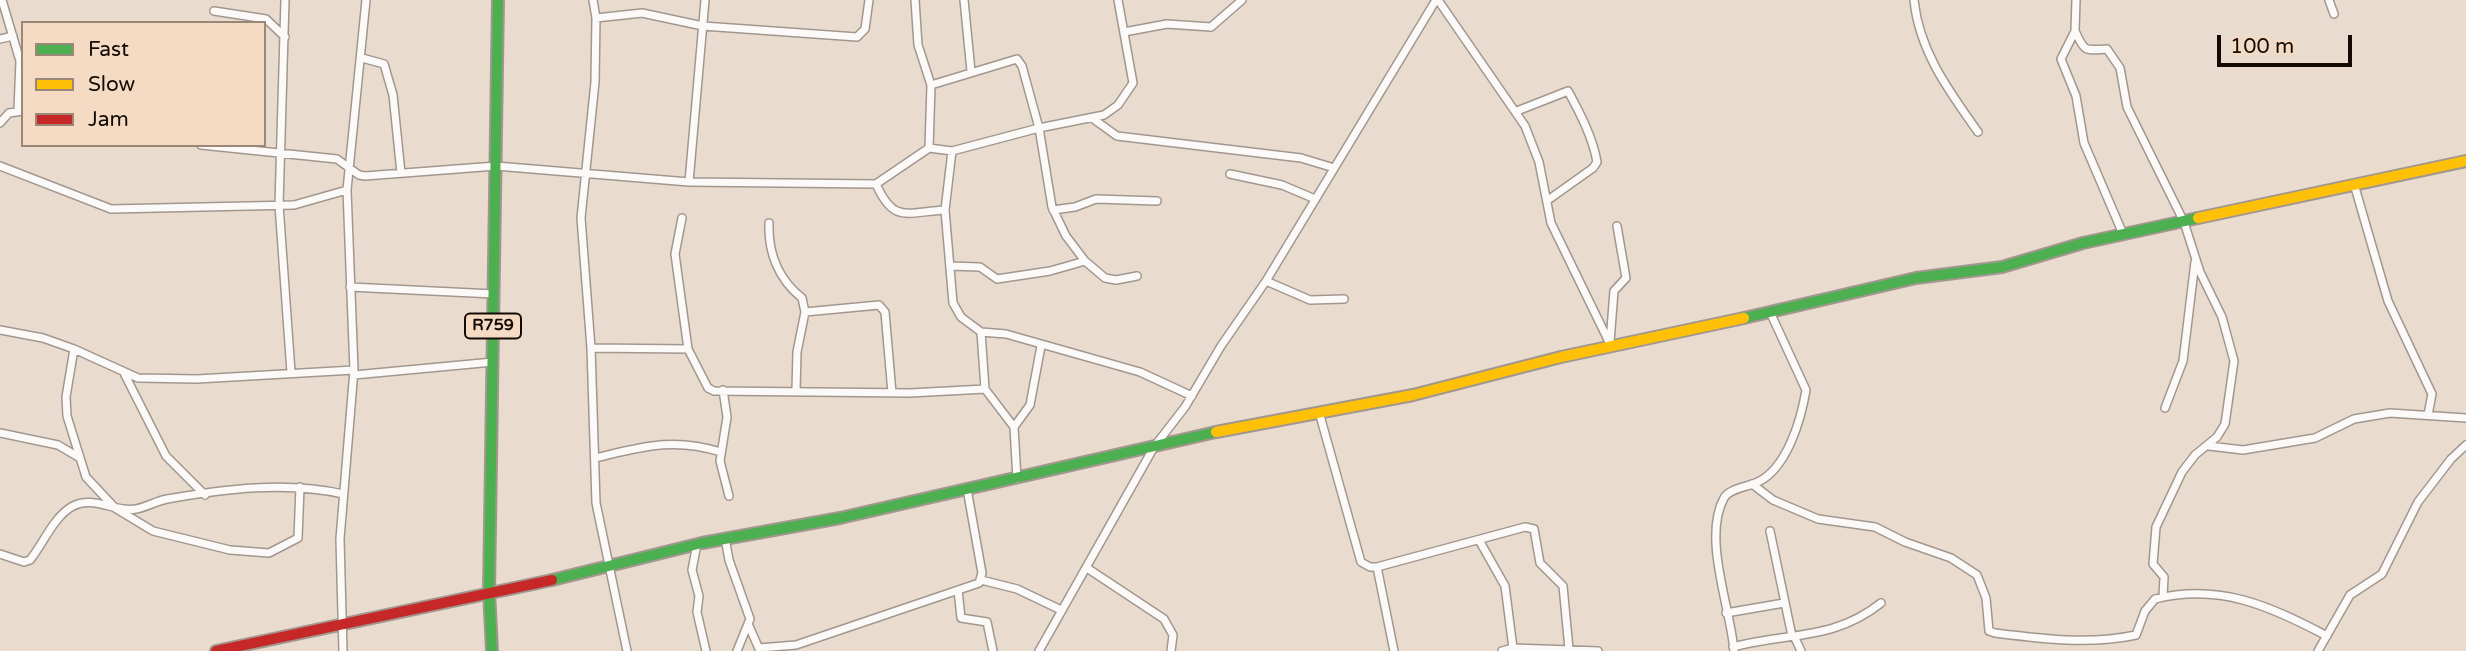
<!DOCTYPE html>
<html>
<head>
<meta charset="utf-8">
<style>
	body { margin:0 }
	#map { position:relative; width:2466px; height:651px; overflow:hidden; background:#eadbcf; font-family:"Varela Round",sans-serif }
	canvas { display:block }
	.legend { position:absolute; left:21px; top:21px; width:245px; height:126px; box-sizing:border-box; background:#f5dac4; border:2px solid #9b8777; margin:0; padding:9px 12px; list-style:none; font-size:21px; color:#130b04 }
	.legend li { display:flex; align-items:center; gap:14px; height:35px }
	.legend b { width:35px; border:2px solid #9b8777 }
	.scale { position:absolute; left:2217px; top:35px; width:135px; height:32px; box-sizing:border-box; border:4px solid #130b04; border-top:0; padding-left:9px; font-size:21px; line-height:24px; white-space:nowrap; color:#130b04; -webkit-text-stroke:5px #f5dac4; paint-order:stroke }
</style>
</head>
<body>
<div id="map">
<canvas width="2466" height="651"></canvas>
<ul class="legend">
<li><b style="height:9px;background:#4caf50"></b>Fast</li>
<li><b style="height:9px;background:#ffc107"></b>Slow</li>
<li><b style="height:9px;background:#c62828"></b>Jam</li>
</ul>
<div class="scale">100 m</div>
</div>
<script>
const context = document.querySelector('canvas').getContext('2d');
context.lineJoin = 'round';
function stroke(path, color, width, dash) { context.strokeStyle = color; context.lineWidth = width; context.lineCap = dash ? 'butt' : 'round'; context.setLineDash(dash || []); context.stroke(path); }
function write(font, color, halo, rows, align = 'center') {
  context.font = font + ' "Varela Round",sans-serif'; context.lineWidth = 6; context.setLineDash([]); context.textBaseline = 'middle'; context.strokeStyle = halo; context.fillStyle = color; for (const [text, x, y, turn = 0] of rows) {
    context.save(); context.translate(x, y); context.rotate((+turn || 0) * Math.PI / 180); context.textAlign = isNaN(turn) ? turn : align; if (halo) context.strokeText(text, 0, 0); context.fillText(text, 0, 0); context.restore();
  }
}
const street = new Path2D(`
	M2 0 20 61 18 110
	M285 0 279 205 291 372
	M593 0 596 18 595 82 581 218 591 348 596 503 627 651
	M964 0 971 71
	M1438 0 1525 126 1539 162 1551 223 1611 346
	M1914 0C1919 51 1949 91 1978 132
	M2076 0 2075 31 2061 59 2076 96 2084 143 2123 234
	M2329 0 2334 14
	M214 11 266 19 285 37
	M596 18 642 13 703 26 857 37 865 29 869 0
	M2075 31C2085 53 2085 50 2107 49L2120 68 2127 107 2184 222 2200 272 2222 317 2234 361 2225 424 2217 437 2195 455 2182 472 2156 527 2153 564 2164 577 2163 597
	M1124 32 1167 24 1211 27 1242 0
	M0 39 13 36
	M362 58 384 64 393 95 401 173
	M931 85 1017 59 1022 66 1039 128 1052 207 1066 236 1085 261 1105 278 1116 280 1137 276
	M1517 111 1568 91C1580 113 1593 138 1597 162L1593 168 1548 200
	M1092 118 1117 136 1301 158 1334 168
	M0 123 9 113 23 111
	M201 145 337 159 359 175 365 176 496 166 689 182 876 184 929 148 931 85 918 45 915 0
	M929 148 952 151 1039 128 1104 115 1118 105 1133 83 1118 0
	M952 151 945 210 953 303 961 317 981 332 1006 334 1140 372 1192 396
	M0 166 111 209 294 205 347 190
	M1230 174 1282 185 1315 199
	M689 182 705 0
	M876 184C894 224 906 212 945 210
	M2354 184 2388 301 2432 394 2428 415
	M1053 210 1075 207 1096 199 1157 201
	M682 218 675 254 688 349 708 388 714 391 910 393 985 389 1014 427 1017 479
	M769 223C768 252 778 279 802 298L805 312 797 352 796 390
	M950 266 980 267 997 279 1050 271 1085 261
	M1266 281 1310 300 1344 299
	M350 287 494 294
	M805 312 879 305 885 312 892 393
	M0 330 43 338 74 349 138 378 197 379 354 370
	M981 332 985 389
	M1610 342 1614 291 1626 278 1617 226
	M591 348 688 349
	M74 349 66 397 67 416 86 477 115 508 153 531 230 550 269 553 298 538 300 487
	M125 375 166 456 205 495
	M354 375 493 362
	M723 390 727 417 720 461 729 496
	M2165 408 2183 361 2195 262
	M1319 412 1361 562 1370 567H1377L1525 527 1534 529 1540 563 1563 586 1569 649
	M1014 427 1030 405 1041 346
	M0 433 58 445 80 458
	M2209 446 2243 450 2315 438 2354 419 2390 413 2466 418
	M595 458C642 447 673 437 721 452
	M1752 484 1773 500 1818 519 1875 527 1905 542 1951 558 1977 575 1986 598 1989 631 1995 633C2043 639 2089 645 2136 635L2145 611 2155 599C2220 583 2270 606 2327 636
	M1770 531 1792 636
	M725 538 729 560 750 619 737 651
	M1479 540 1505 586 1513 648
	M697 544 692 570 699 596 697 612 706 651
	M0 554 24 562 30 560C43 544 54 516 73 506 94 495 115 513 136 509 147 507 156 501 167 499 224 489 286 481 343 494
	M1377 567 1394 651
	M1087 568 1164 619 1173 635 1171 651
	M981 580 1017 589 1061 610
	M958 590 961 618 987 622 993 651
	M1726 613 1784 603
	M749 626 760 651
	M1794 636 1801 651
	M1733 647C1789 632 1833 641 1881 603
	M759 648 796 645 979 583 982 573 967 489
	M343 651 340 539 354 370 347 190 366 0
	M1039 651 1154 447 1185 407 1221 346 1266 281 1436 0
	M1502 651 1513 648 1598 651
	M1734 651C1731 609 1702 538 1724 498 1730 488 1748 487 1758 482 1787 468 1801 420 1806 390L1770 312
	M2318 651 2350 595 2382 574 2418 502 2451 459 2466 445`);
const fast = new Path2D(`
	M1744 318 1916 278 2002 267 2083 243 2198 218
	M552 580 702 543 840 518 1216 432
	M492 651 489 591 498 0`);
const slow = new Path2D(`
	M2198 218 2466 161
	M1216 432 1413 395 1561 357 1744 318`);
const jam = new Path2D(`
	M216 651 552 580`);
const shields = [
	[493,326,56]
];
const shieldNames = [
	["R759",493,326]
];
stroke(street, '#a2978f', 10);
stroke(fast, '#a2978f', 14);
stroke(slow, '#a2978f', 14);
stroke(jam, '#a2978f', 14);
stroke(street, '#fcfaf8', 7);
stroke(fast, '#4caf50', 10);
stroke(slow, '#ffc107', 10);
stroke(jam, '#c62828', 10);
for (const [x, y, w] of shields) { const box = new Path2D(); box.roundRect(x - w / 2, y - 12.5, w, 25, 5); context.fillStyle = '#f5dac4'; context.fill(box); stroke(box, '#130b04', 2); }
write('bold 16px', '#130b04', null, shieldNames);
</script>
</body>
</html>
